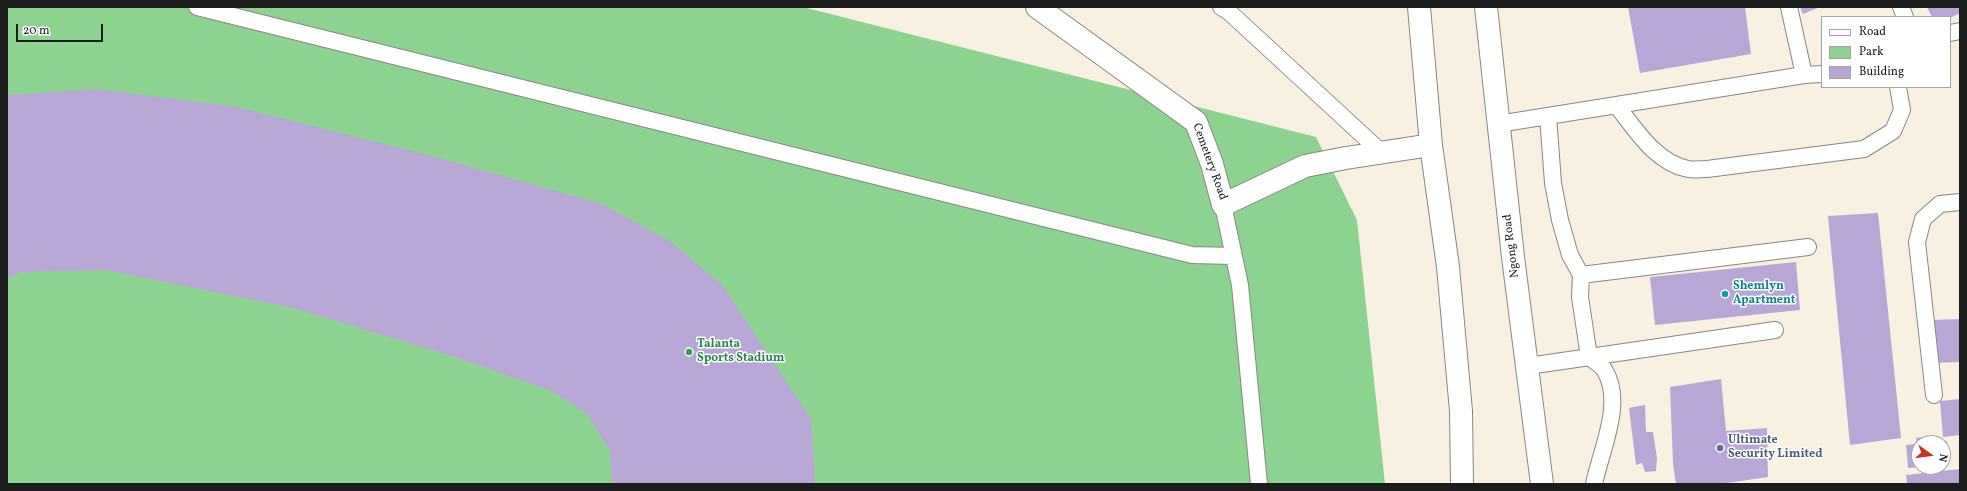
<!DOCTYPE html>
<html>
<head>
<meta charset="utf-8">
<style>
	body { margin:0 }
	#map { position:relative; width:1967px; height:491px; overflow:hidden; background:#f8f1e2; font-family:Vollkorn,serif }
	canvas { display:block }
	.frame { position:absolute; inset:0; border:8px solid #1c1c1c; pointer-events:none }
	.legend { position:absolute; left:1821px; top:16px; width:130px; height:72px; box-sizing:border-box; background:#fff; border:1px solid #a4a4a4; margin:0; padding:5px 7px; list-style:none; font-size:12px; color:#1c1c1c }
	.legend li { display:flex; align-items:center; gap:8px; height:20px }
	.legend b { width:20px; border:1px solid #a4a4a4 }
	.north { position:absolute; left:1911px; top:435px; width:40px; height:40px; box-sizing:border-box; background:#fff; border:1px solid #a4a4a4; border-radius:50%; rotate:104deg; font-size:11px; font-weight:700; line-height:16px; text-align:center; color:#1c1c1c }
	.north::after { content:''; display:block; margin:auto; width:14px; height:18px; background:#c8321e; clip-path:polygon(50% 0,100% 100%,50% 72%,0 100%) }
	.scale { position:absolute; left:16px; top:24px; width:87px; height:18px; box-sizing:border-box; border:2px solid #1c1c1c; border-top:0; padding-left:5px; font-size:12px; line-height:14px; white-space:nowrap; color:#1c1c1c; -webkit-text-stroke:3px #fff; paint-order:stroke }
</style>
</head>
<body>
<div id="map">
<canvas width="1967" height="491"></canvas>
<div class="frame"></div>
<ul class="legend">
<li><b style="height:5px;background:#fff"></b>Road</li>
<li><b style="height:11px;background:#8bd38e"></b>Park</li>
<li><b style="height:11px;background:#b8a7d6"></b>Building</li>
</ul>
<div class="north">N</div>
<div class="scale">20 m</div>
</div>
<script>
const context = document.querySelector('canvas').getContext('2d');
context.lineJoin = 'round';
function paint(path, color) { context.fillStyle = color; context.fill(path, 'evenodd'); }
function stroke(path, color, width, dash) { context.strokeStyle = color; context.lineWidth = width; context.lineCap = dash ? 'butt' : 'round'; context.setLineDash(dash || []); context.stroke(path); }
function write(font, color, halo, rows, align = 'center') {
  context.font = font + ' Vollkorn,serif'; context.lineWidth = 3; context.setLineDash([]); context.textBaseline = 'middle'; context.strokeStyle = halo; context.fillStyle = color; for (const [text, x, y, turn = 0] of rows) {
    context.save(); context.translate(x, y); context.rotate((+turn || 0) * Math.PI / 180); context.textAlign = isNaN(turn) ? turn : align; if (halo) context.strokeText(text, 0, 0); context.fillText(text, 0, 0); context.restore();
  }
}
const green = new Path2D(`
	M7 7H803L1316 137 1357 220 1385 484H7Z`);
const building = new Path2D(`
	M1628 7H1745L1751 54 1640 73Z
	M1800 7H1820L1803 14Z
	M1927 7H1960V13L1950 18 1932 17Z
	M96 89 237 107 428 155 602 204 671 242 723 286 811 419 815 484H612L610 451 587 414 552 391 452 356 293 308 106 270 20 272 7 279V95Z
	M1878 213 1901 438 1850 445 1828 216Z
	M1796 262 1800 310 1655 325 1650 277Z
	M1960 319V362L1933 363 1931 320Z
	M1721 379 1726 431 1767 428 1768 477 1720 484H1676L1673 464 1670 387Z
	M1960 399V435L1943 437 1940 401Z
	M1645 405 1646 432H1653L1657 458 1656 471 1645 472 1642 463 1636 465 1629 408Z
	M1934 436V443H1919V467L1908 468 1906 445 1917 444 1916 438Z
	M1947 441 1949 463 1943 464V443L1939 442Z
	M1960 469V484H1907L1906 475Z`);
const lane = new Path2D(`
	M197 7 1192 255 1234 256
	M1221 7 1228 11 1381 152
	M1789 7 1804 75
	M1901 7 1905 17
	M1950 33 1960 31
	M1617 106C1635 129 1656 163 1688 169 1694 170 1700 169 1707 169L1864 149 1893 131 1902 110 1898 87
	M1548 116 1553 183 1560 220 1570 255 1581 275 1580 297 1589 357C1594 361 1602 365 1605 371 1624 403 1601 450 1594 484
	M1498 124 1804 75 1822 74
	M1223 205 1240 285 1259 484
	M1581 275 1808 247
	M1528 366 1775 330
	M1934 395 1917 242 1923 219 1940 204 1960 202`);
const secondary = new Path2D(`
	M1037 7 1196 122 1212 164 1223 205 1305 166 1346 158 1431 145
	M1419 7 1431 145 1448 267 1461 411 1462 484
	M1486 7 1513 257 1542 484`);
const markers = [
	[1725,294,4,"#0f9aa8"],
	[689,352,4,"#2e9e5b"],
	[1720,448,4,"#5c6f8a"]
];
const streetNames = [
	["Cemetery Road",1209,162,70],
	["Ngong Road",1512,246,-97]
];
const cultureNames = [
	["Shemlyn",1733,287],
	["Apartment",1733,301]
];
const leisureNames = [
	["Talanta",697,345],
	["Sports Stadium",697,359]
];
const serviceNames = [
	["Ultimate",1728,441],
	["Security Limited",1728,455]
];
paint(green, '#8bd38e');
paint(building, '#b8a7d6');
stroke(lane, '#8a867f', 18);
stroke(secondary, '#8a867f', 24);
stroke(lane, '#fff', 16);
stroke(secondary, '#fff', 22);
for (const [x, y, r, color] of markers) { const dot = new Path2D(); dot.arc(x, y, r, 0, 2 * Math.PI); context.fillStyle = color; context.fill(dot); stroke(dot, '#fff', 1.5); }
write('12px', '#1c1c1c', '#fff', streetNames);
write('bold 12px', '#0d838f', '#fff', cultureNames, 'left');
write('bold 12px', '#27864d', '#fff', leisureNames, 'left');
write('bold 12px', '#4e5e75', '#fff', serviceNames, 'left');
</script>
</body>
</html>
